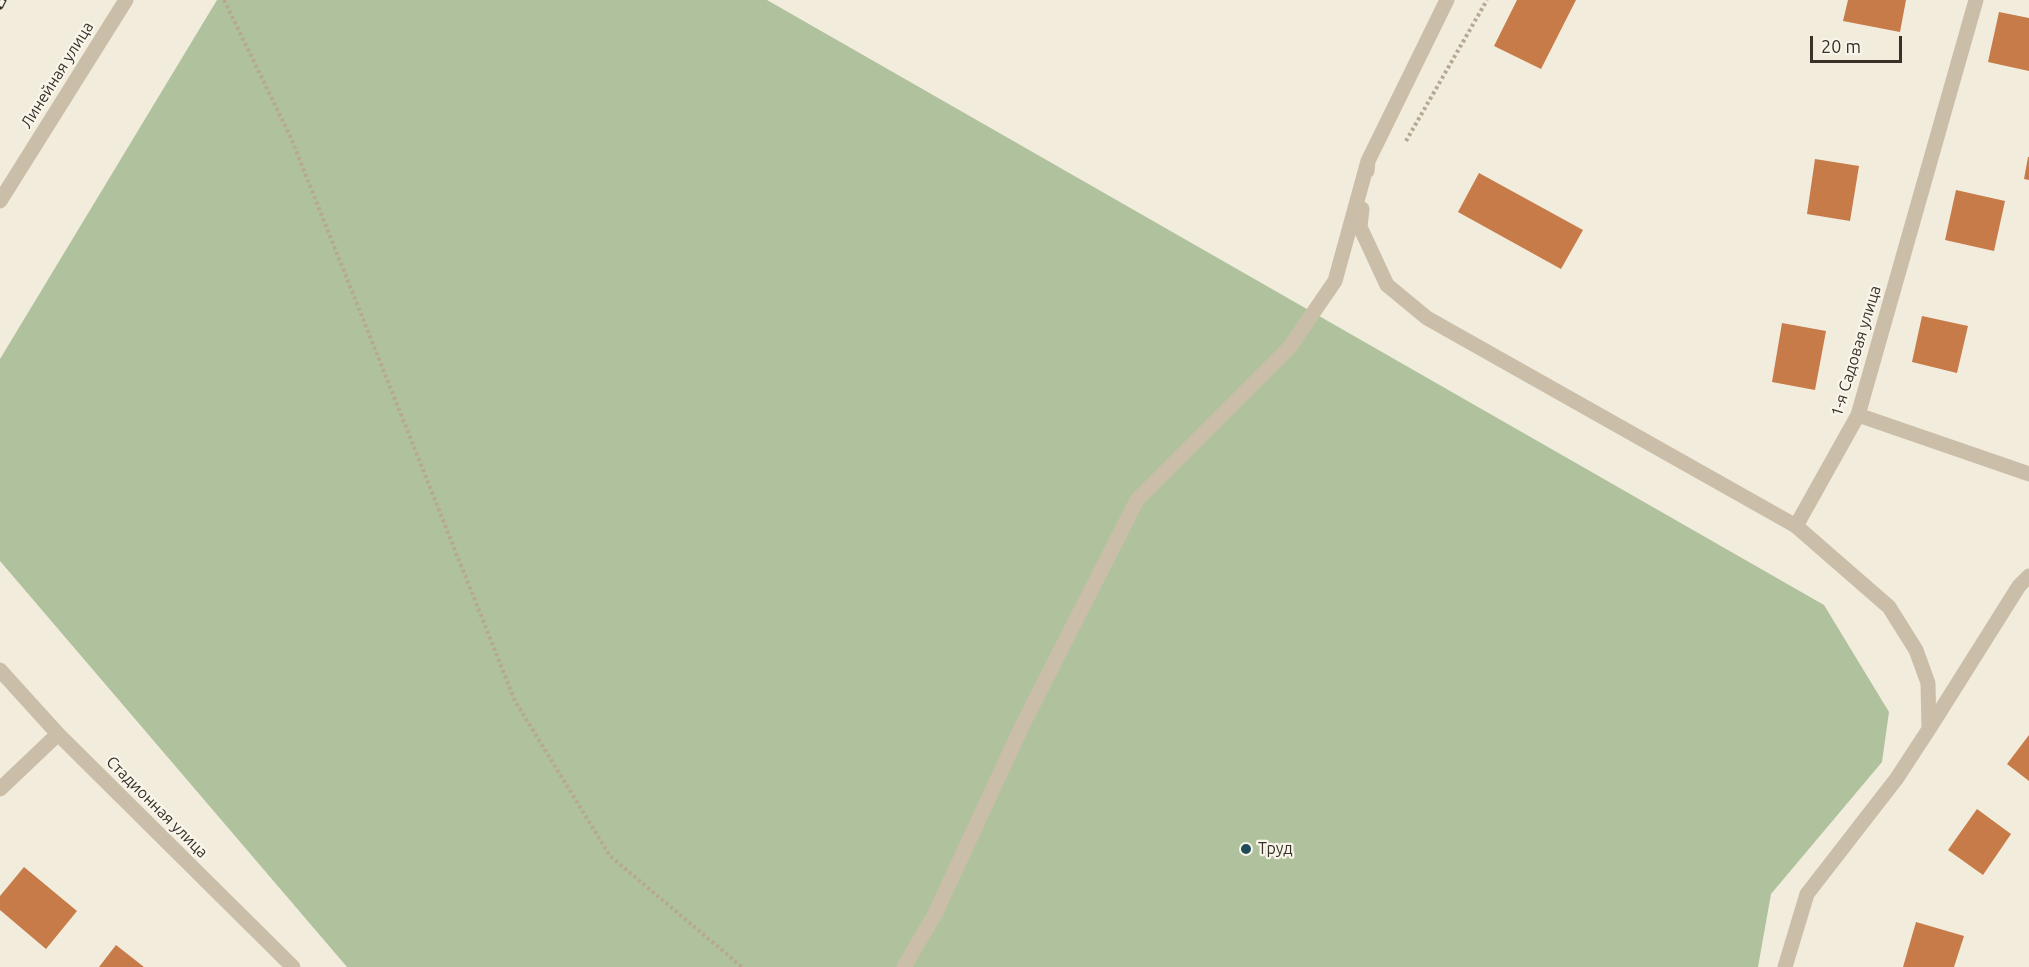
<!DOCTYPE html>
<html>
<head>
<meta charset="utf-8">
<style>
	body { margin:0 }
	#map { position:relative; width:2029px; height:967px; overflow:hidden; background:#f2ecdd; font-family:Ubuntu,sans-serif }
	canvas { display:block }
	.scale { position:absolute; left:1810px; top:36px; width:92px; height:27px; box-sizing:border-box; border:3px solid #383029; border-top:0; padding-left:8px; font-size:18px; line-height:21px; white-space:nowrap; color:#383029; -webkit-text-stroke:4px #faf5ea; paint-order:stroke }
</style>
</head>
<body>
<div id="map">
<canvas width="2029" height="967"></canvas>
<div class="scale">20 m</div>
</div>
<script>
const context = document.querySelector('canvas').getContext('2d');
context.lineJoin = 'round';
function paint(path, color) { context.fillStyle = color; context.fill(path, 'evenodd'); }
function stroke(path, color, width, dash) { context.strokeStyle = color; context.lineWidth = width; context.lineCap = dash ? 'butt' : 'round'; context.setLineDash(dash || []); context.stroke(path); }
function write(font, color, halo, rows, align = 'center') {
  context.font = font + ' Ubuntu,sans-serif'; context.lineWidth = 4.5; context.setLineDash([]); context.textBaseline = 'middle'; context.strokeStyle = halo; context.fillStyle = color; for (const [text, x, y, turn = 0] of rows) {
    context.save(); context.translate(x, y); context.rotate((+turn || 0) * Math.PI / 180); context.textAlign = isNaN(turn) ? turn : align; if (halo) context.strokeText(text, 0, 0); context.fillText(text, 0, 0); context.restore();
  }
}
const green = new Path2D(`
	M217 0H767L1824 605 1889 712 1882 762 1771 894 1758 967H347L0 561V359Z`);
const building = new Path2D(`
	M1517 0H1576L1541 69 1494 46Z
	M1848 0H1906L1900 32 1843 21Z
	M1999 12 2029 18V71L1988 62Z
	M2028 157H2029V180L2024 179Z
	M1815 159 1859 166 1850 221 1807 214Z
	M1479 173 1583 230 1561 269 1458 212Z
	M1956 190 2005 201 1994 251 1945 240Z
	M1922 316 1968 326 1957 373 1912 362Z
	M1782 323 1826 331 1815 390 1772 382Z
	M2029 735V781L2007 764Z
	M1977 809 2011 834 1983 875 1948 850Z
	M24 867 77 911 46 949 0 910V896Z
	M1916 922 1964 936 1954 967H1903Z
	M116 945 144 967H99Z`);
const path = new Path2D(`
	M224 0 291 138 515 701 610 856 742 967
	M1406 141 1487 0`);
const minor = new Path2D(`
	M1367 171 1368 161 1447 0
	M0 201 126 0
	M1362 209 1360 227 1387 285 1427 318 1796 526
	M1858 415 2029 474
	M0 670 58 734 293 967
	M1929 729 2019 586 2029 576
	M0 789 58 734
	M904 967 935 914 1022 726 1137 500 1289 348 1335 281 1368 161
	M1785 967 1807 894 1897 778 1929 729 1928 683 1916 650 1889 607 1796 526 1858 415 1976 0`);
const rail = new Path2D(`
	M0 6 3 0`);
const markers = [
	[1246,849,6,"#1e4c59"]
];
const streetNames = [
	["Линейная улица",57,75,-58],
	["1-я Садовая улица",1856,351,-73],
	["Стадионная улица",157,807,45]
];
const poiNames = [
	["Труд",1258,849]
];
paint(green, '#afc29d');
paint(building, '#c67b48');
stroke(path, '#b7a893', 4, [3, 3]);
stroke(minor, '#cbbea9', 15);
stroke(rail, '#383029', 7);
stroke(rail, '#faf5ea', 4.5, [14]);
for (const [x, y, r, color] of markers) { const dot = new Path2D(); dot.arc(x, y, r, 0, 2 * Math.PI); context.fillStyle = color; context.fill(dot); stroke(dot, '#faf5ea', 2); }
write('16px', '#383029', '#faf5ea', streetNames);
write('16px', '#383029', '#faf5ea', poiNames, 'left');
</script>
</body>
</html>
